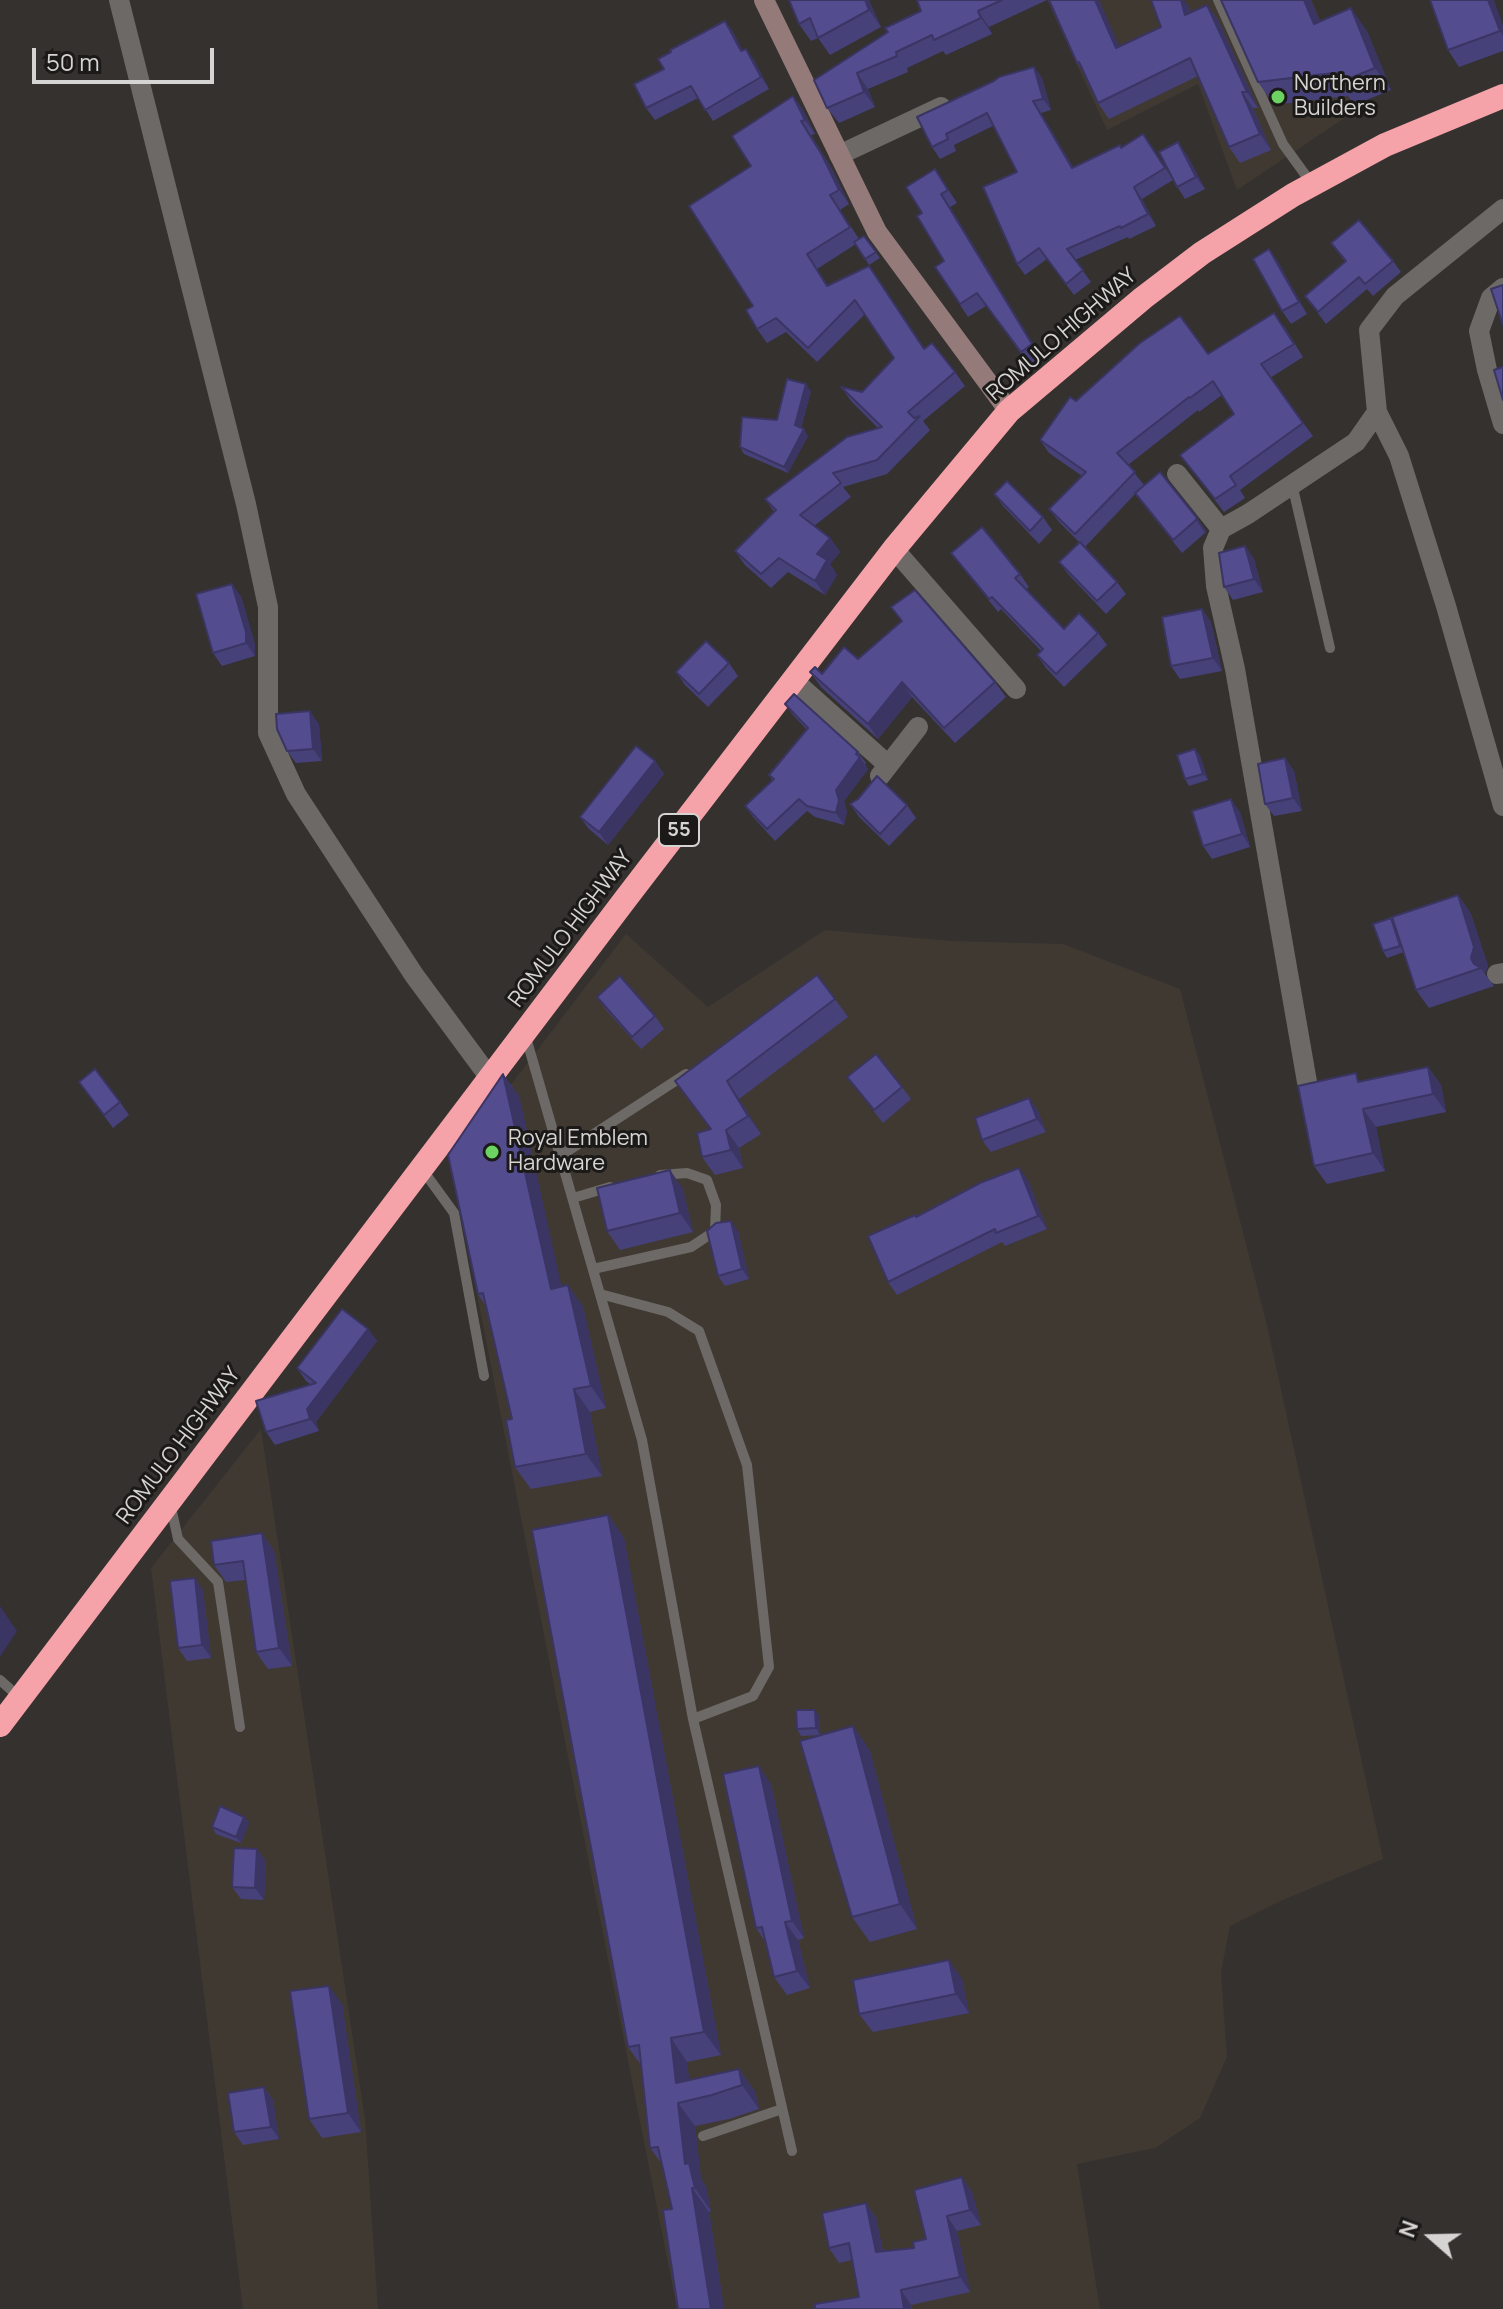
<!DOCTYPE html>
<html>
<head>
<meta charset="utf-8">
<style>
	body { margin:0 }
	#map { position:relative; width:1503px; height:2309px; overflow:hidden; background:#34312f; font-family:Manrope,sans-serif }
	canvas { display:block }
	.north { position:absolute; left:1391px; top:2197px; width:80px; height:80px; -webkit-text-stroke:6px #1b1a18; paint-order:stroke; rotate:290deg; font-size:22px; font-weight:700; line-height:32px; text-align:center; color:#d6d4d2 }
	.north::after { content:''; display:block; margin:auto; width:28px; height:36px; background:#d6d4d2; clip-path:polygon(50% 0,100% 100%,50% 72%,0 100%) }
	.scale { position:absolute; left:32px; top:48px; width:182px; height:36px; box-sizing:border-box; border:4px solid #d6d4d2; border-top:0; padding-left:10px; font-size:24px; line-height:28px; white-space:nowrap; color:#d6d4d2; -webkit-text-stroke:6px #1b1a18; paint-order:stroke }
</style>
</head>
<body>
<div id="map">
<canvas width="1503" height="2309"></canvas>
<div class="north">N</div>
<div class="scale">50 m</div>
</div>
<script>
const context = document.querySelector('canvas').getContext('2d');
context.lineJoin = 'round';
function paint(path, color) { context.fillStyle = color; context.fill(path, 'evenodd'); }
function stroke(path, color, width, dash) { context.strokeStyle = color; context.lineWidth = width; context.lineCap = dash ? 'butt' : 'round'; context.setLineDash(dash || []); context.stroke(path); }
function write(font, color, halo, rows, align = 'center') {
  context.font = font + ' Manrope,sans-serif'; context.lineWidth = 6; context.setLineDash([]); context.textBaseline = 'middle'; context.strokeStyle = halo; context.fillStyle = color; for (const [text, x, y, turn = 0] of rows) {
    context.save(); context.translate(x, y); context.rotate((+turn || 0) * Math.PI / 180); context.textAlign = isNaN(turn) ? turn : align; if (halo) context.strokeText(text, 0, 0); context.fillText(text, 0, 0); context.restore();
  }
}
const built = new Path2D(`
	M1047 0H1312L1358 109 1237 190 1198 84 1107 130Z
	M825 930 951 941 1063 944 1180 989 1267 1325 1383 1859 1285 1899 1230 1926 1221 1972 1227 2057 1200 2118 1155 2148 1077 2164 1100 2309H677L451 1163 626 934 708 1007Z
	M261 1429 365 2119 378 2309H243L151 1568Z`);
const lane = new Path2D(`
	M1218 0 1283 144 1312 184
	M1292 484 1330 648
	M525 1034 642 1440 693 1719 792 2151
	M560 1156 686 1074
	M422 1169 454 1213 484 1376
	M573 1198 610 1187
	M593 1269 691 1247 715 1231 716 1205 707 1180 687 1173 660 1175
	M600 1294 668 1312 699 1331 747 1465 769 1667 753 1696 693 1719
	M171 1507 178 1539 218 1582 240 1727
	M0 1680 19 1697
	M703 2136 782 2109`);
const street = new Path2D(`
	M119 0 246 504 268 607V733L296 794 414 975 490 1078
	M839 155 941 107
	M1503 288 1491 298 1479 331 1487 370 1503 424
	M1377 412 1399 456 1446 606 1503 806
	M1177 474 1221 529
	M894 549 1016 689
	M793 680 888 765
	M880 776 918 727
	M1497 974 1503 973
	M1307 1082 1235 669 1216 586 1213 548 1221 529 1248 514 1356 442 1377 412 1369 330 1395 296 1503 209`);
const secondary = new Path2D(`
	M764 0 877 232 1009 411`);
const highway = new Path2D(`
	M0 1725 627 897 894 549 1009 411 1143 298 1202 253 1293 195 1385 145 1503 96`);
const wall = new Path2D(`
	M789 0H869L881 27 830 55 818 38 811 41 799 24Z
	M917 0H1047L989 27 992 34 946 55 943 51 907 68 908 72 868 89 875 107 839 123 827 108 814 80 921 11Z
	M1099 0 1119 47 1161 27 1189 7 1191 13 1207 5 1218 20 1258 108H1253L1271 150 1240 163 1229 147 1198 76 1109 119 1098 103 1084 72 1077 63Z
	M725 21 733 32 742 50 754 60 769 89 713 121 698 98 655 120 646 108 664 69Z
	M1320 21 1367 31 1391 90 1354 105 1348 96 1274 105 1258 82Z
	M1503 25V51L1459 67 1448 50Z
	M1034 67 1042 78 1051 110 1041 113 1073 167 1122 148 1151 146 1172 178 1187 155 1205 189 1185 199 1173 180 1142 199 1156 226 1129 239 1128 237 1075 260 1091 282 1074 295 1047 259 1025 275 1017 264V172L993 126 954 145 956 151 940 159 932 147 917 117Z
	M793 96 803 110 815 134 811 135 832 169 849 204 840 210 859 239 864 236 880 258 869 265 856 244 817 269 828 286 869 266 924 349 955 372 965 386 923 421 930 430 887 474 843 487 851 497 814 526 830 538 840 552 830 564 837 575 825 595 788 572 771 588 745 565 735 551 774 512 765 499 878 428 851 401 841 387 862 392 894 358 865 314 817 362 786 332 767 343 757 329 753 306 751 166Z
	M935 169 957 203 950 207 1041 357 1029 365 986 306 968 317 935 267 944 261Z
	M1331 243 1393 261 1401 272 1373 296 1367 289 1326 324 1305 296 1345 262Z
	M1269 249 1278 262 1307 314 1291 324 1282 311Z
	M1284 326 1303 357 1270 378 1313 436 1240 490 1245 498 1224 512 1180 455 1234 414 1222 395 1199 412 1198 410 1128 465 1144 485 1197 518 1206 531 1205 533 1182 553 1135 494 1085 547 1117 582 1126 594 1106 614 1068 574 1059 562 1079 542 1059 522 1049 509 1082 476 1049 453 1040 440 1076 401Z
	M811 391 801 428 808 436 788 473 744 454 740 447 777 420Z
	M994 494 1043 517 1052 530 1039 544 1003 506Z
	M1245 546 1254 559 1263 592 1233 600 1224 587Z
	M951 553 1020 574 1029 587 1026 589 1064 629 1098 633 1107 645 1064 687 1046 668 1037 655 1041 651 1001 609 998 612Z
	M241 596 255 645V656L222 666 213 653Z
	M1202 609 1211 622 1222 671 1180 679 1171 666Z
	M858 659 995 682 1006 697 955 743 912 697 878 739 821 687 810 672 822 674Z
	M729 663 738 676 708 707 685 685 676 672Z
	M785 704 858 752 866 763 865 764 868 769 844 801 847 812 844 825 815 817 807 811 775 841 753 817 745 806 772 780 769 775 806 729 793 715Z
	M319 724 322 761 296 763 287 751Z
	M1195 749 1200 756 1208 780 1189 786 1185 779Z
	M1285 758 1294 771 1302 811 1274 816 1265 804Z
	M655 761 664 774 608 845 589 829 580 817Z
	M858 799 907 805 916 818 889 846 859 817 850 804Z
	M1240 812 1250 847 1212 859 1203 846Z
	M1458 895 1471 914 1488 966 1485 974 1494 986 1429 1008 1416 990 1404 952 1387 958 1383 951 1394 922Z
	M597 997 655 1016 664 1029 641 1049 606 1010Z
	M835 999 848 1017 739 1099 761 1134 739 1148 743 1168 715 1175 702 1157 711 1129 675 1081Z
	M1428 1067 1441 1085 1446 1112 1376 1127 1385 1171 1327 1184 1314 1166 1362 1082Z
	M503 1074 519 1096 561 1286 568 1285 583 1307 606 1408 590 1412 602 1476 531 1489 515 1467 512 1419 485 1305 478 1294Z
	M847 1077 902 1087 911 1099 883 1123Z
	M79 1082 120 1102 129 1115 113 1128Z
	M1029 1098 1038 1111 1046 1132 991 1152 982 1140Z
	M1028 1180 1047 1229 1005 1246 1002 1242 897 1295 888 1282 916 1217Z
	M683 1189 693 1232 620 1250 607 1231Z
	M738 1231 749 1279 725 1286 718 1276Z
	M368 1329 377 1341 316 1422 319 1431 275 1445 266 1432 311 1385 306 1381 297 1368Z
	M608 1515 624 1538 721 2055 687 2062 689 2080 739 2069 755 2092 759 2109 729 2119 695 2126 701 2179 706 2186 711 2211 709 2212 724 2309H678L672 2209 662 2164 650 2148 641 2065 628 2047Z
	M262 1533 274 1551 292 1666 268 1669 256 1652 245 1580 226 1582 214 1565Z
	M195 1578 203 1591 211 1658 187 1661 178 1648Z
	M819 1716 820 1735 801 1736 797 1729Z
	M853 1726 870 1751 917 1929 870 1942 852 1917Z
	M771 1784 804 1938 798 1940 810 1988 787 1995 774 1977 766 1943 756 1928Z
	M244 1817 249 1823 241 1843 216 1834 212 1827Z
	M257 1849 266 1862 264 1900 241 1899 232 1887Z
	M962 1979 969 2013 873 2032 859 2014Z
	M342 2004 361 2132 322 2138 309 2119Z
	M264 2087 273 2100 279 2139 243 2145 234 2132Z
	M914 2190 972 2192 981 2225 957 2231 970 2292 911 2305 912 2309H815L859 2297 852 2260 839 2263 829 2248 866 2203 876 2218 883 2251 914 2248 926 2239Z`);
const shadedWall = new Path2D(`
	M865 0H869L881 27 869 10Z
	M1095 0H1099L1127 64 1116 48Z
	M1181 0H1184L1189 7 1197 31 1185 15Z
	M1304 0H1311L1330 46 1314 24Z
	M1488 0H1494L1503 25V36L1500 31Z
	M1207 5 1218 20 1258 108 1247 92Z
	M1351 8 1367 31 1391 90 1375 68Z
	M978 11 989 27 992 34 981 18Z
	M725 21 733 32 749 63 741 51Z
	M746 49 754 60 769 89 761 77Z
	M1034 67 1042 78 1051 110 1043 99Z
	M857 73 868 89 875 107 864 92Z
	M1242 92 1253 108 1271 150 1260 134Z
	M793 96 803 110 815 134 805 120Z
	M1033 101 1041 113 1080 179 1072 168Z
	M801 121 832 169 849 204 839 190Z
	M1178 142 1187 155 1205 189 1196 177Z
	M1134 187 1142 199 1156 226 1148 214Z
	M941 194 950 207 1041 357 1032 344Z
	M1269 249 1278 262 1307 314 1299 302Z
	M806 384 811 391 800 431 795 425Z
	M804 429 808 436 788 473 784 467Z
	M1197 518 1206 531 1205 533 1196 520Z
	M830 538 840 552 830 564 837 575 825 595 815 581 817 554Z
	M1245 546 1254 559 1263 592 1254 579Z
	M232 584 241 596 255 645V656L246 643Z
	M1202 609 1211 622 1222 671 1213 658Z
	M902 682 912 697 878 739 868 724Z
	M310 711 319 724 322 761 313 749Z
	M1195 749 1200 756 1208 780 1203 774Z
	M860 757 868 769 844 801 847 812 844 825 836 813V790Z
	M1285 758 1294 771 1302 811 1293 798Z
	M655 761 664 774 608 845 599 832Z
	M1231 799 1240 812 1250 847 1242 834Z
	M1458 895 1471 914 1488 966 1485 974 1481 968 1474 964 1471 958Z
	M1428 1067 1441 1085 1446 1112 1433 1094Z
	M503 1074 519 1096 567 1311 551 1289Z
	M727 1081 739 1099 761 1134 748 1116Z
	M1029 1098 1038 1111 1046 1132 1037 1119Z
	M1363 1109 1376 1127 1385 1171 1373 1153Z
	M726 1130 739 1148 743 1168 731 1150Z
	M1019 1168 1028 1180 1047 1229 1038 1216Z
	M670 1170 683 1189 693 1232 680 1213Z
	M731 1221 738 1231 749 1279 742 1269Z
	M568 1285 583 1307 606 1408 591 1386Z
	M368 1329 377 1341 316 1422 319 1431 310 1419 307 1409Z
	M574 1389 590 1412 602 1476 586 1454Z
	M608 1515 624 1538 721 2055 704 2032Z
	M262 1533 274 1551 292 1666 279 1648Z
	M195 1578 203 1591 211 1658 202 1645Z
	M0 1606 17 1631 0 1657Z
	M815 1710 819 1716 820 1735 816 1728Z
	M853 1726 870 1751 917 1929 900 1904Z
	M759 1766 771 1784 804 1938 792 1921Z
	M244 1817 249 1823 241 1843 236 1837Z
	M257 1849 266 1862 264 1900 255 1888Z
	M785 1922 798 1940 810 1988 797 1971Z
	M949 1960 962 1979 969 2013 956 1994Z
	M329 1986 342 2004 361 2132 348 2113Z
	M671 2038 687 2062 692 2100 676 2083Z
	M739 2069 755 2092 759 2109 742 2085Z
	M264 2087 273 2100 279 2139 271 2127Z
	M678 2103 695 2126 701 2179 706 2186 711 2211 695 2188 685 2164Z
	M962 2177 972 2192 981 2225 970 2210Z
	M692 2188 709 2212 724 2309H711Z
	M866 2203 876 2218 886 2267 876 2252Z
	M947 2216 957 2231 970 2292 960 2277Z
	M901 2290 911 2305 912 2309H904Z`);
const building = new Path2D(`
	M789 0H865L869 10 818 38 810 18 799 24Z
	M917 0H1002L978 11 981 18 934 40 932 35 896 52 897 56 857 73 864 92 827 108 814 80 888 32 885 28 921 11Z
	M1049 0H1095L1116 48 1161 27 1151 0H1181L1185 15 1207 5 1247 92H1242L1260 134 1229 147 1190 58 1098 103 1079 62 1077 63Z
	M1221 0H1304L1314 24 1351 8 1375 68 1338 83 1334 73 1258 82Z
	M1430 0H1488L1500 31 1448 50Z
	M725 21 741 51 746 49 761 77 705 110 691 86 646 108 634 84 664 69 658 59 671 52 670 50Z
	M1034 67 1043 99 1033 101 1072 168 1120 145 1121 148 1143 134 1165 168 1134 187 1148 214 1121 228 1120 226 1067 249 1083 270 1066 284 1039 248 1017 264 983 187 1017 172 987 113 946 134 948 139 932 147 917 117 994 81 999 77Z
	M793 96 805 120 801 121 822 155 839 190 830 195 850 227 807 254 827 286 869 266 924 349 932 343 955 372 908 412 914 418 920 416 877 460 833 473 841 483 800 515 830 538 817 554 827 560 815 581 779 558 761 574 735 551 776 510 765 499 847 437 882 427 841 387 862 392 894 358 855 300 808 348 776 318 757 329 746 310 753 306 689 206 751 166 732 136Z
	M1178 142 1196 177 1177 187 1159 152Z
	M935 169 948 190 941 194 1032 344 1021 352 977 293 960 304 935 267 944 261 917 216 922 213 906 187Z
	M1359 220 1393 261 1365 284 1359 277 1318 312 1305 296 1346 261 1331 243Z
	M864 236 876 252 865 259 854 242Z
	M1269 249 1299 302 1282 311 1253 259Z
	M1503 285V325L1491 289Z
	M1274 313 1294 344 1261 364 1303 423 1230 476 1236 485 1215 499 1180 455 1234 414 1213 381 1190 398 1189 397 1117 453 1135 472 1075 534 1049 509 1086 472 1040 440 1070 397 1076 401 1140 343 1180 316 1208 354Z
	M1503 367V400L1494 370Z
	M787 379 806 384 795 425 804 429 784 467 740 447 742 417 777 420Z
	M1160 472 1197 518 1196 520 1173 540 1135 493Z
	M1007 481 1043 517 1030 531 994 494Z
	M982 527 1020 574 1015 578 1064 629 1079 613 1098 633 1056 674 1037 655 1043 649 992 597 989 599 951 553Z
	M1080 542 1117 582 1097 601 1059 562Z
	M1245 546 1254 579 1224 587 1219 553Z
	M232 584 246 632V643L213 653 196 594Z
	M915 590 995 682 944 728 902 682 868 724 810 672 815 667 822 674 844 647 858 659 902 621 891 607Z
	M1202 609 1213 658 1171 666 1162 617Z
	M706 641 729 663 699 694 676 672Z
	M794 694 858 752 856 754 860 757 836 790 839 800 836 813 807 806 799 799 767 829 745 806 774 779 769 775 808 728 785 704Z
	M310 711 313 749 287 751 277 729 276 714Z
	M636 746 655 761 599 832 580 817Z
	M1195 749 1203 774 1185 779 1177 755Z
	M1285 758 1293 798 1265 804 1258 764Z
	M877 776 907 805 880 834 850 804 858 799Z
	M1231 799 1242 834 1203 846 1192 811Z
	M1458 895 1474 947 1471 958 1474 964 1481 968 1416 990 1392 917Z
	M1391 918 1400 946 1383 951 1373 924Z
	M817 975 835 999 727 1081 748 1116 726 1130 731 1150 702 1157 697 1133 711 1129 675 1081Z
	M620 976 655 1016 632 1037 597 997Z
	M876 1054 902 1087 874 1110 847 1077Z
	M1428 1067 1433 1094 1363 1109 1373 1153 1314 1166 1298 1086 1356 1073 1358 1082Z
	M95 1069 120 1102 104 1115 79 1082Z
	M503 1074 551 1289 568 1285 591 1386 574 1389 586 1454 515 1467 506 1420 512 1419 483 1293 478 1294 448 1155Z
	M1029 1098 1037 1119 982 1140 975 1118Z
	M1019 1168 1038 1216 996 1233 995 1229 888 1282 868 1236 915 1215 916 1217 980 1183Z
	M670 1170 680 1213 607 1231 597 1188Z
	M731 1221 742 1269 718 1276 707 1231 716 1223Z
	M342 1309 368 1329 307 1409 310 1419 266 1432 256 1401 316 1383 297 1368Z
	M608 1515 704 2032 671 2038 676 2083 739 2069 742 2085 712 2095 678 2103 685 2164 689 2163 695 2188H692L711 2309H678L663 2210 672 2209 658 2147 650 2148 639 2045 628 2047 532 1530Z
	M262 1533 279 1648 256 1652 243 1561 214 1565 211 1541Z
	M195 1578 202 1645 178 1648 170 1581Z
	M796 1710H815L816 1728 797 1729Z
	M853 1726 900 1904 852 1917 800 1741Z
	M759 1766 792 1921 785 1922 797 1971 774 1977 762 1927 756 1928 723 1774Z
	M220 1806 244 1817 236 1837 212 1827Z
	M234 1848 257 1849 255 1888 232 1887Z
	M949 1960 956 1994 859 2014 853 1980Z
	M329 1986 348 2113 309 2119 290 1991Z
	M264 2087 271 2127 234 2132 228 2093Z
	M962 2177 970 2210 947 2216 960 2277 901 2290 904 2309H815V2304L859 2297 849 2243 829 2248 822 2213 866 2203 876 2252 914 2248 913 2242 926 2239 914 2190Z`);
const markers = [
	[1278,97,8,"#6cd362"],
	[492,1152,8,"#6cd362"]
];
const shields = [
	[679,830,40]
];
const shieldNames = [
	["55",679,830]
];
const poiNames = [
	["Northern",1294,84],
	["Builders",1294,109],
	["Royal Emblem",508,1139],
	["Hardware",508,1164]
];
const streetNames = [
	["ROMULO HIGHWAY",1062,335,-41],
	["ROMULO HIGHWAY",571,929,-53],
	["ROMULO HIGHWAY",179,1446,-53]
];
paint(built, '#403932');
stroke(lane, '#6c6966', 10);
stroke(street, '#6c6966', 20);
stroke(secondary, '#957a7a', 20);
stroke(highway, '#f6a2a9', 24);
paint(wall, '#47417a');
paint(shadedWall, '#3a3563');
paint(building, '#534c8e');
stroke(building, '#3a3563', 2);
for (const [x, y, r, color] of markers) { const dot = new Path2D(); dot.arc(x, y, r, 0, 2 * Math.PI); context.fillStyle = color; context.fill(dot); stroke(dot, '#1b1a18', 3); }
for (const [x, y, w] of shields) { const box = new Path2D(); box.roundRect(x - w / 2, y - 16, w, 32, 6); context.fillStyle = '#1b1a18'; context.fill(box); stroke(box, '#d6d4d2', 2); }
write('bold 20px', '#d6d4d2', null, shieldNames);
write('22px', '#d6d4d2', '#1b1a18', poiNames, 'left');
write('22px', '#d6d4d2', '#1b1a18', streetNames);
</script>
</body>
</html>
